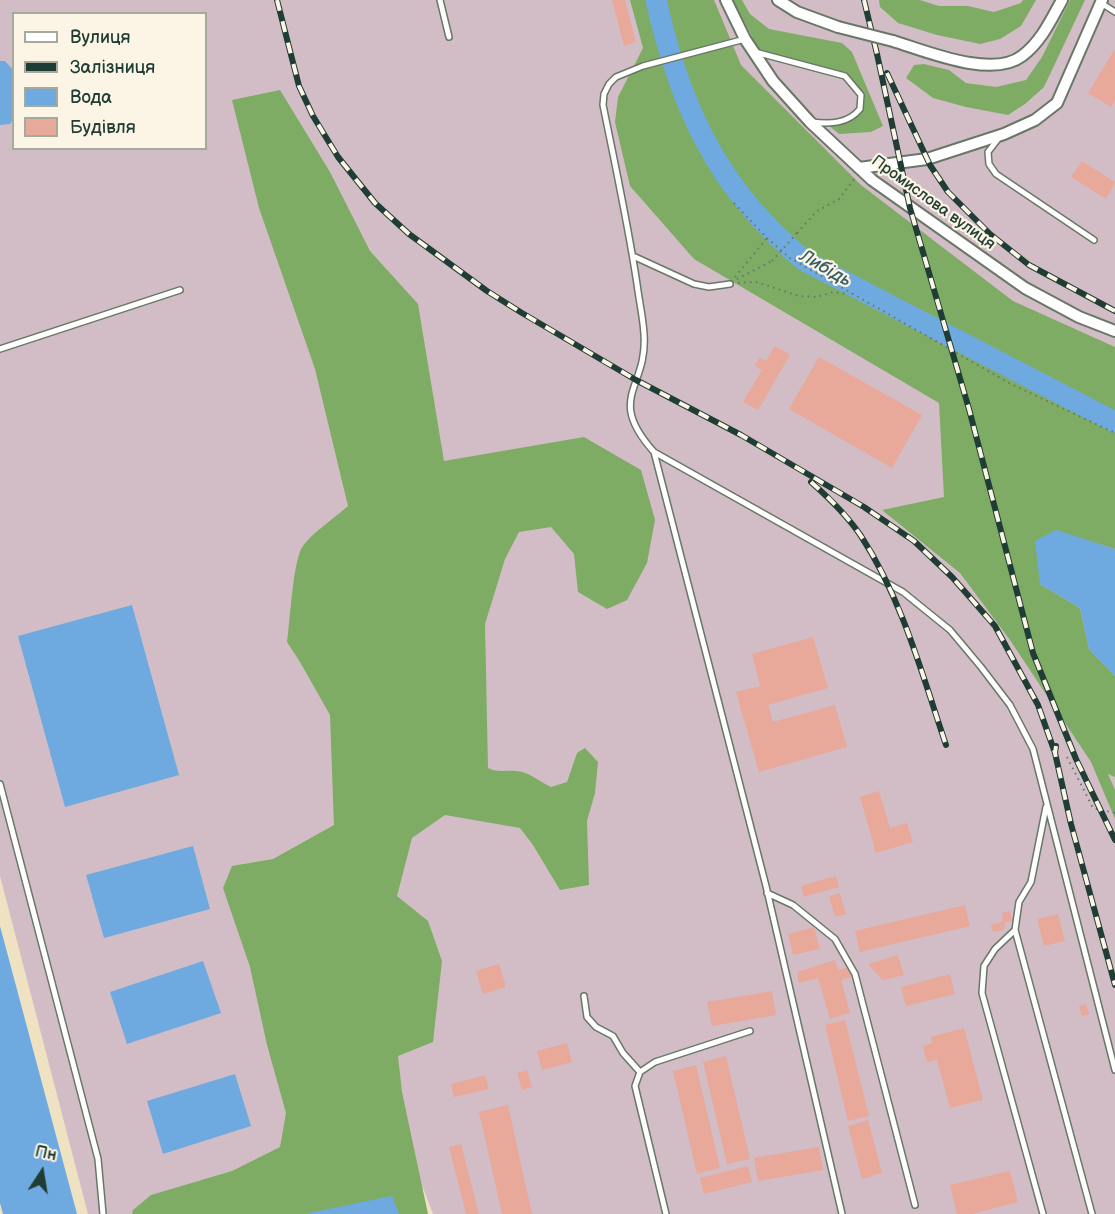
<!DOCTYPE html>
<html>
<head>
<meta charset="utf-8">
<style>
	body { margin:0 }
	#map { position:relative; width:1115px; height:1214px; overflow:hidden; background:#efe2c2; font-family:"Balsamiq Sans",sans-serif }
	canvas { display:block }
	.legend { position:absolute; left:12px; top:12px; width:195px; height:138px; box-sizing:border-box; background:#fcf5e5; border:2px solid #a4ab9e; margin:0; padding:8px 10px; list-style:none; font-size:18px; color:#1f3d34 }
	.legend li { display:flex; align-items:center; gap:12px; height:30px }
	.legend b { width:30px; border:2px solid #a4ab9e }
	.north { position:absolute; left:12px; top:1142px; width:60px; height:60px; -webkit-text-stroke:4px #fcf5e5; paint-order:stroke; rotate:12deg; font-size:16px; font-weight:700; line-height:24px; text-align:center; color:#1f3d34 }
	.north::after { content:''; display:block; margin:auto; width:21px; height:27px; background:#1f3d34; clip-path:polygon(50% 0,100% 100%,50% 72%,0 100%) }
</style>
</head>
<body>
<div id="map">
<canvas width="1115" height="1214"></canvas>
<ul class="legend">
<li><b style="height:8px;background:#fff"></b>Вулиця</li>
<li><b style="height:8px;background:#1f3d34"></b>Залізниця</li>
<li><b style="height:16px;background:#6eaae0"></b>Вода</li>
<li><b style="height:16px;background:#e8a89a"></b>Будівля</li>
</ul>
<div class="north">Пн</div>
</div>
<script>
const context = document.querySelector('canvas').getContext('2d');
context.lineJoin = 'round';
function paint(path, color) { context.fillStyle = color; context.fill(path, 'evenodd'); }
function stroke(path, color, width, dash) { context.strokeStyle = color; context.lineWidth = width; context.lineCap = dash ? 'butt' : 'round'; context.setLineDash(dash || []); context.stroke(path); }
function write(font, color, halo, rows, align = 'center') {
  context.font = font + ' "Balsamiq Sans",sans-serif'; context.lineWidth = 4.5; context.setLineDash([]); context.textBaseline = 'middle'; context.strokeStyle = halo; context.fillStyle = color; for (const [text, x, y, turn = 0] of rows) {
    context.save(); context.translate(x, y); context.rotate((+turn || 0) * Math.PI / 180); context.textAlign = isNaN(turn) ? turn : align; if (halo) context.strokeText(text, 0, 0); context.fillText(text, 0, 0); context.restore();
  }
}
const industrial = new Path2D(`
	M0 0H1115V1214H433L414 1164 197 1214H88L0 876ZM14 14H206V148H14Z`);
const forest = new Path2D(`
	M630 0H714L741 65 861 185 1013 301 1115 347V549L1056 531 1040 584 1080 608 1089 649 1115 676V777L1108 774 1115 790V819L1091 762 1010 640 960 573 882 510 944 497 939 403 694 259 630 186 615 122 618 97 643 48Z
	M733 0H742L750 14 769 29 842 43 852 52 883 126 871 132 839 134 827 124 848 120 860 109 861 95 845 76 765 55 757 46Z
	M879 0H920L939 6H968L994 12 1021 3 1023 0H1036L1021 26 1000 39 980 44 937 35 898 23 880 7Z
	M1070 0H1085L1044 87 1025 104 1008 115 966 107 933 98 906 78 914 65 924 64 949 70 966 83 996 87 1026 80 1042 57Z
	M280 90 330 172 370 251 418 304 444 461 584 437 641 470 655 520 647 563 627 600 607 609 578 592 574 554 551 527 519 532 505 559 485 624 488 768C499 774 512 768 525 773 534 776 542 783 551 787L567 782 577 753 585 748 598 762 595 793 587 821 589 885 560 890 533 845 520 828 445 815 412 838 397 896 428 921 442 961 433 1042 398 1056 402 1092 428 1214H132L133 1210 151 1195 232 1171 280 1147 286 1113 267 1045 250 967 223 888 232 866 273 859 334 825 330 715 300 662 287 642C290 623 293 558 303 546 312 533 336 517 348 506L315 369 259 208 232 100Z`);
const water = new Path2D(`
	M0 61H5L13 70V119L10 124 0 125Z
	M1056 530 1115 549V676L1089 649 1080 608 1040 584 1035 541Z
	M132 605 179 775 65 807 18 636Z
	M193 846 210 909 104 938 86 875Z
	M0 926 77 1214H3L0 1203Z
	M203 961 221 1013 127 1044 110 992Z
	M235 1074 251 1126 163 1154 147 1101Z
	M392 1196 399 1214H304Z`);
const river = new Path2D(`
	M656 0C680 107 719 191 805 261L1115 422`);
const building = new Path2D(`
	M612 0H625L636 42 624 46Z
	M1115 49V100L1111 107 1088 93Z
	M1082 161 1115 182 1106 199 1071 177Z
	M775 346 790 355 758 410 743 402 762 370 755 366 760 357 766 361Z
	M819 357 922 415 892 468 789 409Z
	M813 637 828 688 768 705 773 722 835 705 847 747 759 772 736 692 760 686 752 654Z
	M879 791 890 828 907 823 913 842 876 853 860 797Z
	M836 876 839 887 804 897 801 886Z
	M840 893 846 914 835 917 829 896Z
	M965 905 970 926 860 952 855 931Z
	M1010 911 1012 921 1004 923 1005 928 1003 930 993 932 991 925 1001 922 1003 920 1002 913Z
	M1058 914 1065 941 1044 946 1037 919Z
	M814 927 820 949 793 955 788 934Z
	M898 955 904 975 883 980 868 964Z
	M835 960 838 970 849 967 851 977 841 980 850 1013 830 1019 818 978 799 983 797 972Z
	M499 964 506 987 483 994 476 971Z
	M950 974 955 994 906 1006 901 987Z
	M772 991 776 1015 712 1026 707 1002Z
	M1086 1004 1089 1014 1082 1016 1079 1006Z
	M845 1020 869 1116 848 1121 825 1025Z
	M964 1028 983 1100 950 1108 937 1060 927 1062 923 1046 932 1043 931 1037Z
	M567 1043 572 1062 542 1070 537 1051Z
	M726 1056 750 1159 727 1164 703 1062Z
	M696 1065 720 1168 697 1174 673 1071Z
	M527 1070 532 1087 522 1090 517 1073Z
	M485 1075 489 1089 454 1097 451 1084Z
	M508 1105 532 1214H502L479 1112Z
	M868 1120 882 1173 862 1179 848 1126Z
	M461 1144 479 1214H466L449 1147Z
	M819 1147 823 1170 758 1181 754 1158Z
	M748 1166 752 1182 704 1194 700 1178Z
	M1010 1171 1018 1202 972 1214H957L950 1185Z`);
const path = new Path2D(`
	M734 203 767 238 790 258 1011 384 1115 433
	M797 233 817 211 839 199 855 178
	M735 277 767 238
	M737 279 772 261
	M738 283 756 282 799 296 817 297 833 292 849 294
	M1067 757 1093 808 1115 813`);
const lane = new Path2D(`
	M440 0 449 37
	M1101 3 1115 12
	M745 39 643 66 616 77 609 84 604 94 603 105C615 164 628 224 637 284 639 300 643 317 644 334 648 389 605 397 654 452L903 592 950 630 981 667 1010 705 1033 749 1115 1070
	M755 52 845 76 861 95 860 109C848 124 830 124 812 122
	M998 139 988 152 989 164 996 174 1094 240
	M633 256 694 284 709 287 730 284
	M0 349 180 290
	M654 452 766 886 842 1214
	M0 784 98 1159 103 1214
	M767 893 793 905 835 939 855 974 915 1205
	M1015 930 1092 1214
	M584 996 587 1017 596 1027 613 1036 623 1053 640 1072
	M666 1214 635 1086 640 1072 655 1062 750 1031
	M1043 1214 982 993 984 966 995 949 1015 930 1019 902 1031 882 1046 807`);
const street = new Path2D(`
	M726 0 745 39 773 81 810 122 872 180 1025 288 1079 317 1115 331
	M778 0 797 12 838 27
	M893 41C926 51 992 79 1022 56 1041 42 1051 20 1062 0
	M859 168 927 159 1004 134 1035 120 1057 103 1102 0`);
const rail = new Path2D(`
	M277 0 299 86 313 116 338 157 375 203 409 234 487 291 522 313 636 380 741 435 864 507 914 541 952 577 995 626 1038 705 1055 753
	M864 0 877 54 910 208 969 409 1033 653 1076 759 1115 840
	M887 73 930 165 948 192 990 234 1029 265 1115 311
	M811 482C829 498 847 515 861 536 902 599 922 674 946 745
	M1056 746 1055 753 1071 824 1115 985`);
const pathBridge = new Path2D(`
	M772 261 797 233`);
const streetBridge = new Path2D(`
	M838 27 893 41`);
const streetNames = [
	["Промислова вулиця",933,203,36]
];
const waterNames = [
	["Либідь",825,269,30]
];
paint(industrial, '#d2bdc6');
paint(forest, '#7eac65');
paint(water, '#6eaae0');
stroke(river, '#6eaae0', 21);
paint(building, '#e8a89a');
stroke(lane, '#687766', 8);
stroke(street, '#687766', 14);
stroke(path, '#687766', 2, [1.5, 4.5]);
stroke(lane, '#fff', 5);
stroke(street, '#fff', 10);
stroke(rail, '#1f3d34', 6);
stroke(rail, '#fcf5e5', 4, [11]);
stroke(streetBridge, '#687766', 14, []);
stroke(pathBridge, '#687766', 2, [1.5, 4.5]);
stroke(streetBridge, '#fff', 10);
write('16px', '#1f3d34', '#fcf5e5', streetNames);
write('italic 18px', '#375e68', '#fcf5e5', waterNames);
</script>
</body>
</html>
